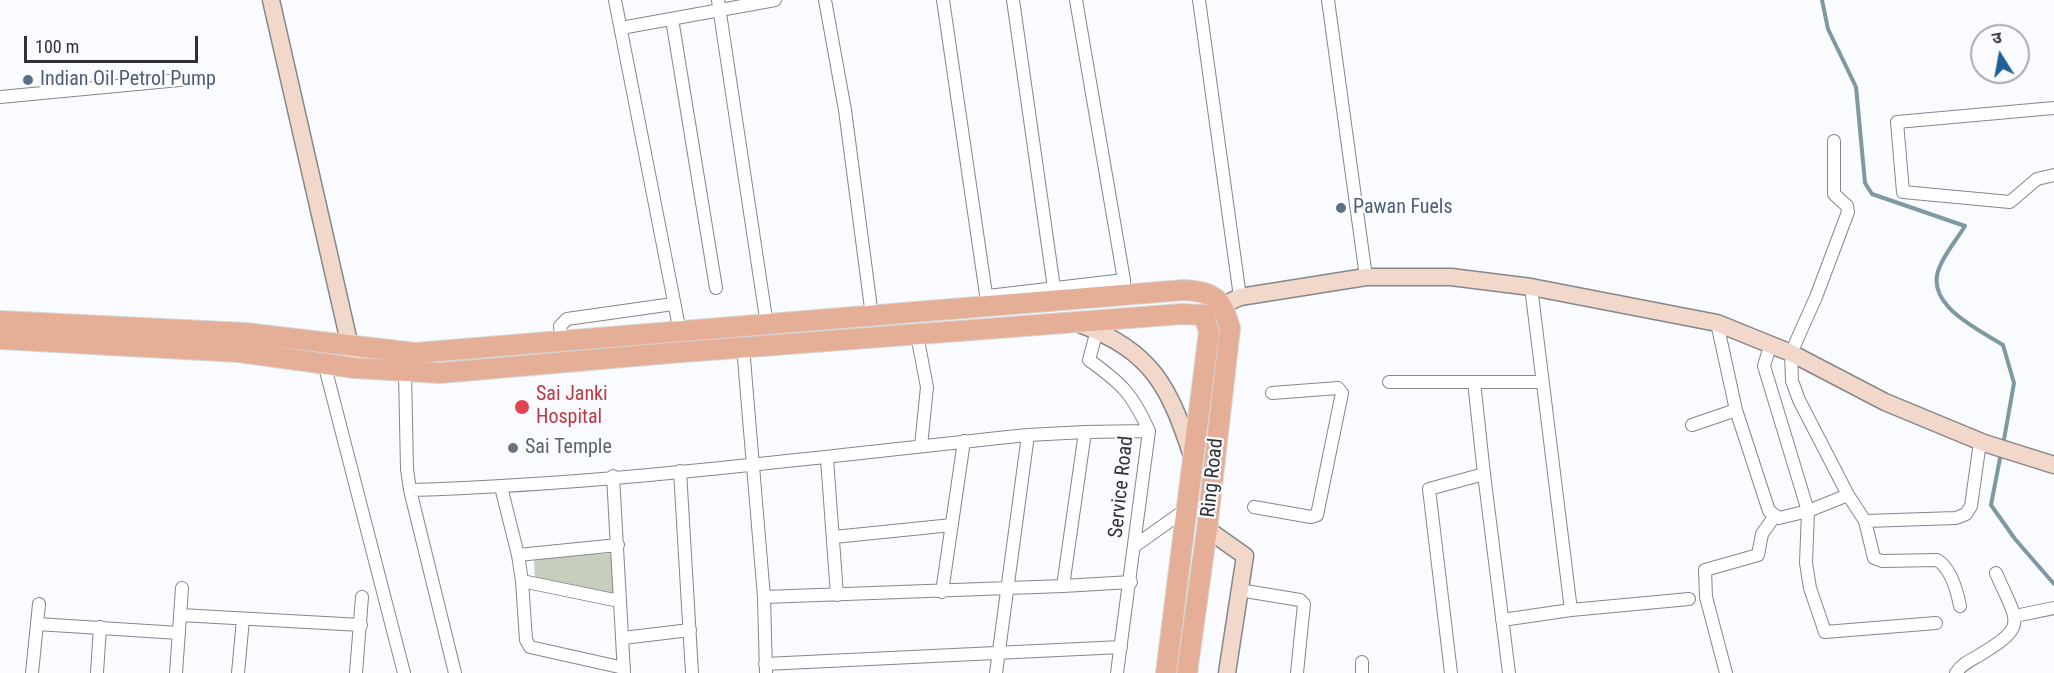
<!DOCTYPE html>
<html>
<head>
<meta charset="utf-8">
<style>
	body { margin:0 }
	#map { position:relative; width:2054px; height:673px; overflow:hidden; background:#fafbfe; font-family:"Roboto Condensed","Noto Sans Devanagari",sans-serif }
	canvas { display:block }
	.north { position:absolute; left:1970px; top:24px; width:60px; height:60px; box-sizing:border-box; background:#fafbfe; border:2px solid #a9aaad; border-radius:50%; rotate:349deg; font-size:16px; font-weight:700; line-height:24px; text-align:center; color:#303133 }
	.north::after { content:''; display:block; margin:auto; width:21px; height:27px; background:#1f6096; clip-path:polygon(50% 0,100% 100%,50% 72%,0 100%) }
	.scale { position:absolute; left:24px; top:36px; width:174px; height:27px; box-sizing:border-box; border:3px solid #303133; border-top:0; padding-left:8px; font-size:18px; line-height:21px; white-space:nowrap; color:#303133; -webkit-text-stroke:4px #fafbfe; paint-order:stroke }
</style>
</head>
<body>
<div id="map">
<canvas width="2054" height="673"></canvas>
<div class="north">उ</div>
<div class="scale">100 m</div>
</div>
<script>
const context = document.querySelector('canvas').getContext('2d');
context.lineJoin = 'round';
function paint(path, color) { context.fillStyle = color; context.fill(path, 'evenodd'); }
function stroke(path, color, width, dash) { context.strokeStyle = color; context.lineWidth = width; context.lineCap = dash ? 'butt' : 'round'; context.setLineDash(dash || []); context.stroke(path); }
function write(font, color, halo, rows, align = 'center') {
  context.font = font + ' "Roboto Condensed",sans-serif'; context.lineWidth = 4.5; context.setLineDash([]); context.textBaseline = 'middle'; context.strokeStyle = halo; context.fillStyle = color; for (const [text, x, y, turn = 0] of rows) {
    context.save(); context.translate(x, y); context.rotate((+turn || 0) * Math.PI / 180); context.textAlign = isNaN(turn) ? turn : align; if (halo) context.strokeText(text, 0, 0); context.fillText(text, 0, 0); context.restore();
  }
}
const green = new Path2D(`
	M616 553V596L535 581 534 558Z`);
const stream = new Path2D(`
	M1822 0 1828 29 1856 87 1865 183 1872 194 1965 226C1957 239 1946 252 1940 266 1922 304 1978 329 2003 345L2014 383 2003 445
	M2001 453 1991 505 2015 539 2054 584`);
const street = new Path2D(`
	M615 0 680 332
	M718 0 767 325
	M825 0 845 110 872 316
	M943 0 988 308
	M1013 0 1054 288
	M1076 0 1124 280V295
	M1199 0 1240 297
	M1328 0 1366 277
	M672 19 716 288
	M621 28 775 0
	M0 97 190 79
	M2054 108 1897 122 1903 192 2010 202 2037 179 2054 175
	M1834 141V194L1847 206 1848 212 1816 297 1791 353 1792 381 1799 400 1848 495 1865 521 1874 558 1882 561 1937 560C1951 568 1957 591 1960 606
	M1531 287 1571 610 1689 599
	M988 296 1124 280
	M1717 323 1736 410 1769 511 1779 518 1808 511 1848 495
	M1097 330 1089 360C1122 384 1132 393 1149 431L1117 673
	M917 335 927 387 921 446
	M562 343 560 326 567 319 673 304
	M1770 346 1764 366 1808 511 1806 563 1810 588 1825 632 1936 623
	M743 347 764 597 766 673
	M324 363 404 673
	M405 373 407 469 410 490 455 673
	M1389 382H1474
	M1692 425 1736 410
	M1028 435 1085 432
	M827 459 837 595
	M680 471 692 673
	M1484 474 1509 673
	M613 476 624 673
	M501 487 518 555 522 581 619 601
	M410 490C617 484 823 456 1028 435L996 673
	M1254 507 1311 517 1317 515 1342 393 1338 388 1272 393
	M1865 521 1956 518 1966 514 1971 506 1980 442
	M834 537 952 525
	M1136 545 1188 508
	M518 555 618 545
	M522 581 526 640 530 647 624 668
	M1063 586 1131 582
	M1239 590 1300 600 1304 604 1297 673
	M942 592 964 441
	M764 597 1063 586 1085 432 1149 431
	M180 615 361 625
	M2015 616 2054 608
	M1502 620 1571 610
	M37 624 179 633
	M623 638 690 630
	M765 664 1121 647
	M32 673 39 604
	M97 673 100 627
	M176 673 182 588
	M238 673 243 619
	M356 673 362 597
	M1362 673V662
	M1451 673 1429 489 1484 474 1474 382H1542
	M1726 673 1706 597 1705 570 1758 555 1762 534 1774 517
	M1956 673C1961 665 1969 661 1978 656 2029 625 2018 624 1996 573`);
const secondary = new Path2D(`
	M271 0 355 368
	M1211 311 1240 297 1366 277H1451L1531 287 1717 323 1791 353 1885 402 1984 443 2054 465
	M1077 323C1153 351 1169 386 1193 459
	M1207 529 1245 556 1227 673`);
const primary = new Path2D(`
	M0 321 245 333 415 353 1184 290C1215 292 1221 298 1230 328L1207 529 1187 673
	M0 339 239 352 355 368 440 373 670 353 1182 314 1204 315 1209 332 1166 673`);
const markers = [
	[28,80,6,"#5c6f8a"],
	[1341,208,6,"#5c6f8a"],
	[522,407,8,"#e0444e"],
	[513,448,6,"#6b7280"]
];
const serviceNames = [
	["Indian Oil Petrol Pump",40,80],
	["Pawan Fuels",1353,208]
];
const healthNames = [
	["Sai Janki",536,395],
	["Hospital",536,418]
];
const worshipNames = [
	["Sai Temple",525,448]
];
const streetNames = [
	["Ring Road",1213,478,-84],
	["Service Road",1122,487,-84]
];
paint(green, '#c7cfbc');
stroke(stream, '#7f99a2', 4);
stroke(street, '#84878b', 14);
stroke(secondary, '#84878b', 19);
stroke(primary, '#d6d6d6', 22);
stroke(street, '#fff', 12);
stroke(secondary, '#f2d7cb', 16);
stroke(primary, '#e5af97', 20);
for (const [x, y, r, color] of markers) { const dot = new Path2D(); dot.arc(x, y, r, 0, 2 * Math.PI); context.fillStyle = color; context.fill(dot); stroke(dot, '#fafbfe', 2); }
write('20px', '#4e5e75', '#fafbfe', serviceNames, 'left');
write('20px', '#be3a42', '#fafbfe', healthNames, 'left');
write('20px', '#5b616d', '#fafbfe', worshipNames, 'left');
write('20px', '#303133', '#fafbfe', streetNames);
</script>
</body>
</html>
